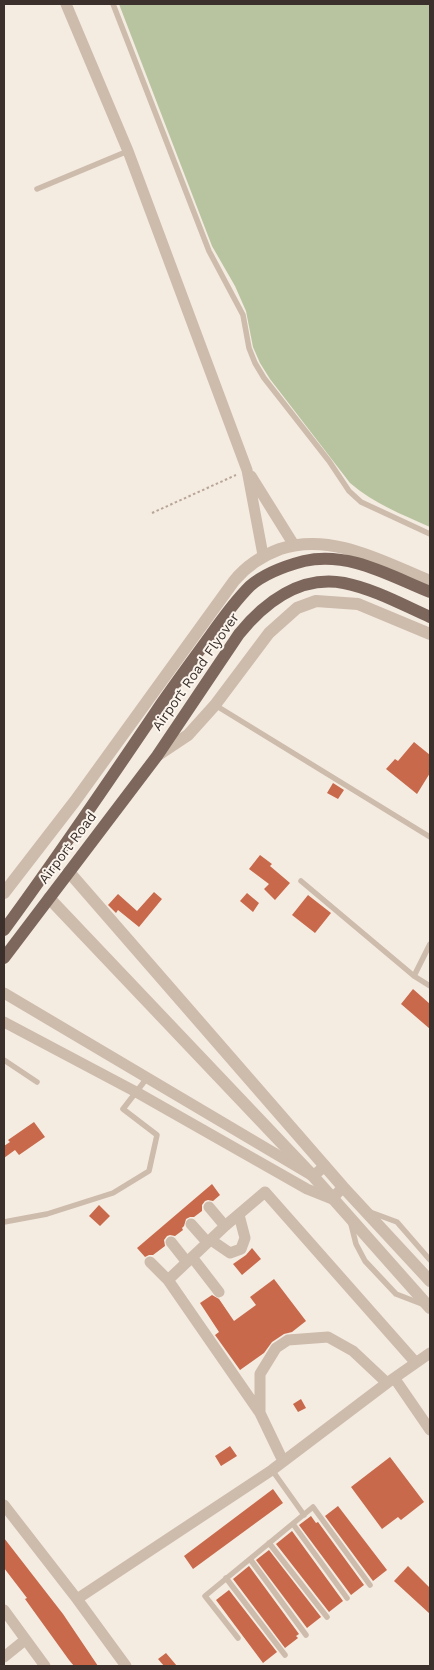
<!DOCTYPE html>
<html>
<head>
<meta charset="utf-8">
<style>
	body { margin:0 }
	#map { position:relative; width:434px; height:1670px; overflow:hidden; background:#f4ebe1; font-family:"Work Sans",sans-serif }
	canvas { display:block }
	.frame { position:absolute; inset:0; border:5px solid #3b302b; pointer-events:none }
</style>
</head>
<body>
<div id="map">
<canvas width="434" height="1670"></canvas>
<div class="frame"></div>
</div>
<script>
const context = document.querySelector('canvas').getContext('2d');
context.lineJoin = 'round';
function paint(path, color) { context.fillStyle = color; context.fill(path, 'evenodd'); }
function stroke(path, color, width, dash) { context.strokeStyle = color; context.lineWidth = width; context.lineCap = dash ? 'butt' : 'round'; context.setLineDash(dash || []); context.stroke(path); }
function write(font, color, halo, rows, align = 'center') {
  context.font = font + ' "Work Sans",sans-serif'; context.lineWidth = 4; context.setLineDash([]); context.textBaseline = 'middle'; context.strokeStyle = halo; context.fillStyle = color; for (const [text, x, y, turn = 0] of rows) {
    context.save(); context.translate(x, y); context.rotate((+turn || 0) * Math.PI / 180); context.textAlign = isNaN(turn) ? turn : align; if (halo) context.strokeText(text, 0, 0); context.fillText(text, 0, 0); context.restore();
  }
}
const green = new Path2D(`
	M119 4H430V527C401 514 375 504 350 483L270 379 260 363 253 347 246 311 235 286 212 246Z`);
const building = new Path2D(`
	M414 742 430 755V773L417 794 386 769 395 759 398 761Z
	M333 783 344 790 338 799 327 793Z
	M260 855 272 864 270 866 290 883 275 900 264 889 269 884 249 869Z
	M154 892 162 899 139 927 118 910 116 913 108 905 118 894 137 911Z
	M247 893 259 903 253 912 240 901Z
	M308 895 331 913 315 933 292 915Z
	M413 989 430 1004V1029L401 1004Z
	M34 1122 45 1137 19 1155 15 1150 4 1158V1146L10 1142 8 1140Z
	M212 1184 220 1195 213 1201 208 1200 205 1201 202 1205V1211L194 1217H190L186 1219 184 1226 182 1228 183 1230 175 1236 170 1235 167 1236 164 1240 165 1246 153 1255H149L145 1257 137 1248Z
	M99 1205 110 1216 100 1226 89 1216Z
	M252 1248 261 1259 242 1275 233 1264 246 1255Z
	M274 1279 306 1321 292 1332 284 1334 272 1342 264 1353 240 1370 215 1335 219 1332 200 1303 212 1295 219 1299 234 1321 256 1305 250 1297Z
	M301 1399 306 1408 298 1412 293 1404Z
	M230 1446 237 1456 221 1466 215 1456Z
	M390 1457 424 1502 401 1520 398 1517 382 1529 351 1487Z
	M273 1489 283 1503 193 1569 184 1556Z
	M338 1506 387 1570 373 1581 325 1516Z
	M311 1516 316 1523 318 1522 364 1585 351 1595 299 1525Z
	M292 1531 343 1601 329 1612 276 1544Z
	M4 1538 63 1614 98 1666H74L69 1660 25 1599 27 1598 4 1568Z
	M269 1550 321 1617 307 1628 256 1560Z
	M249 1566 299 1634 296 1636 298 1638 285 1648 233 1579Z
	M408 1566 430 1588V1614L394 1581Z
	M229 1590 277 1652 263 1663 216 1600Z
	M166 1653 177 1666H164L158 1659Z`);
const path = new Path2D(`
	M152 513 236 475`);
const service = new Path2D(`
	M113 4 209 251 243 315 249 348 255 363 264 378 329 461 349 491 361 502 430 534
	M37 189 128 151
	M215 705 430 837
	M301 881 414 976 430 986
	M414 976 430 944
	M4 1060 37 1082
	M370 1212 397 1222 430 1260
	M4 1222 47 1214 113 1193 149 1171 157 1135 123 1109 147 1078
	M351 1224 356 1244 365 1261 396 1294 422 1304
	M272 1470 304 1515
	M293 1524 347 1598
	M269 1543 327 1617
	M250 1559 306 1635
	M226 1578 285 1655
	M238 1638 205 1596 313 1507 370 1585`);
const minor = new Path2D(`
	M66 4 128 151 247 470 263 555
	M251 476 294 545
	M4 993 313 1176 325 1166
	M4 1022 138 1093 307 1189 332 1199 343 1187
	M209 1207 225 1226
	M191 1224 207 1242
	M211 1240 230 1253 241 1249 245 1238 239 1215
	M171 1242 186 1261
	M192 1257 219 1292
	M150 1262 168 1280 260 1413
	M168 1280 225 1226 265 1192 416 1363
	M395 1379 430 1430
	M283 1461 260 1413V1374L276 1348 288 1340 328 1337 353 1351 387 1383
	M4 1505 77 1599 126 1666
	M77 1599 272 1470 387 1383 430 1353
	M4 1610 45 1666
	M4 1657 25 1640`);
const tertiary = new Path2D(`
	M158 755 188 735 215 705 269 633 297 608 316 601 358 604 430 634
	M69 872 343 1187 430 1281
	M4 893 75 801 234 581C247 565 261 556 280 549 332 532 383 562 430 581
	M49 898 313 1176 430 1308`);
const primary = new Path2D(`
	M4 930C57 858 107 784 157 710 174 685 192 661 210 636 222 619 235 601 250 586 265 573 285 566 304 561 349 551 390 576 430 592
	M4 958 157 756 239 634C265 602 301 575 344 583 374 589 403 605 430 617`);
const streetNames = [
	["Airport Road Flyover",196,672,-55],
	["Airport Road",68,848,-53]
];
paint(green, '#b8c4a0');
paint(building, '#c8694b');
stroke(path, '#b9a596', 2, [2.5, 2.5]);
stroke(service, '#cdbbac', 5.5);
stroke(minor, '#cdbbac', 11);
stroke(tertiary, '#cdbbac', 12);
stroke(primary, '#7d675c', 12);
write('14px', '#3b302b', '#fbf5ee', streetNames);
</script>
</body>
</html>
